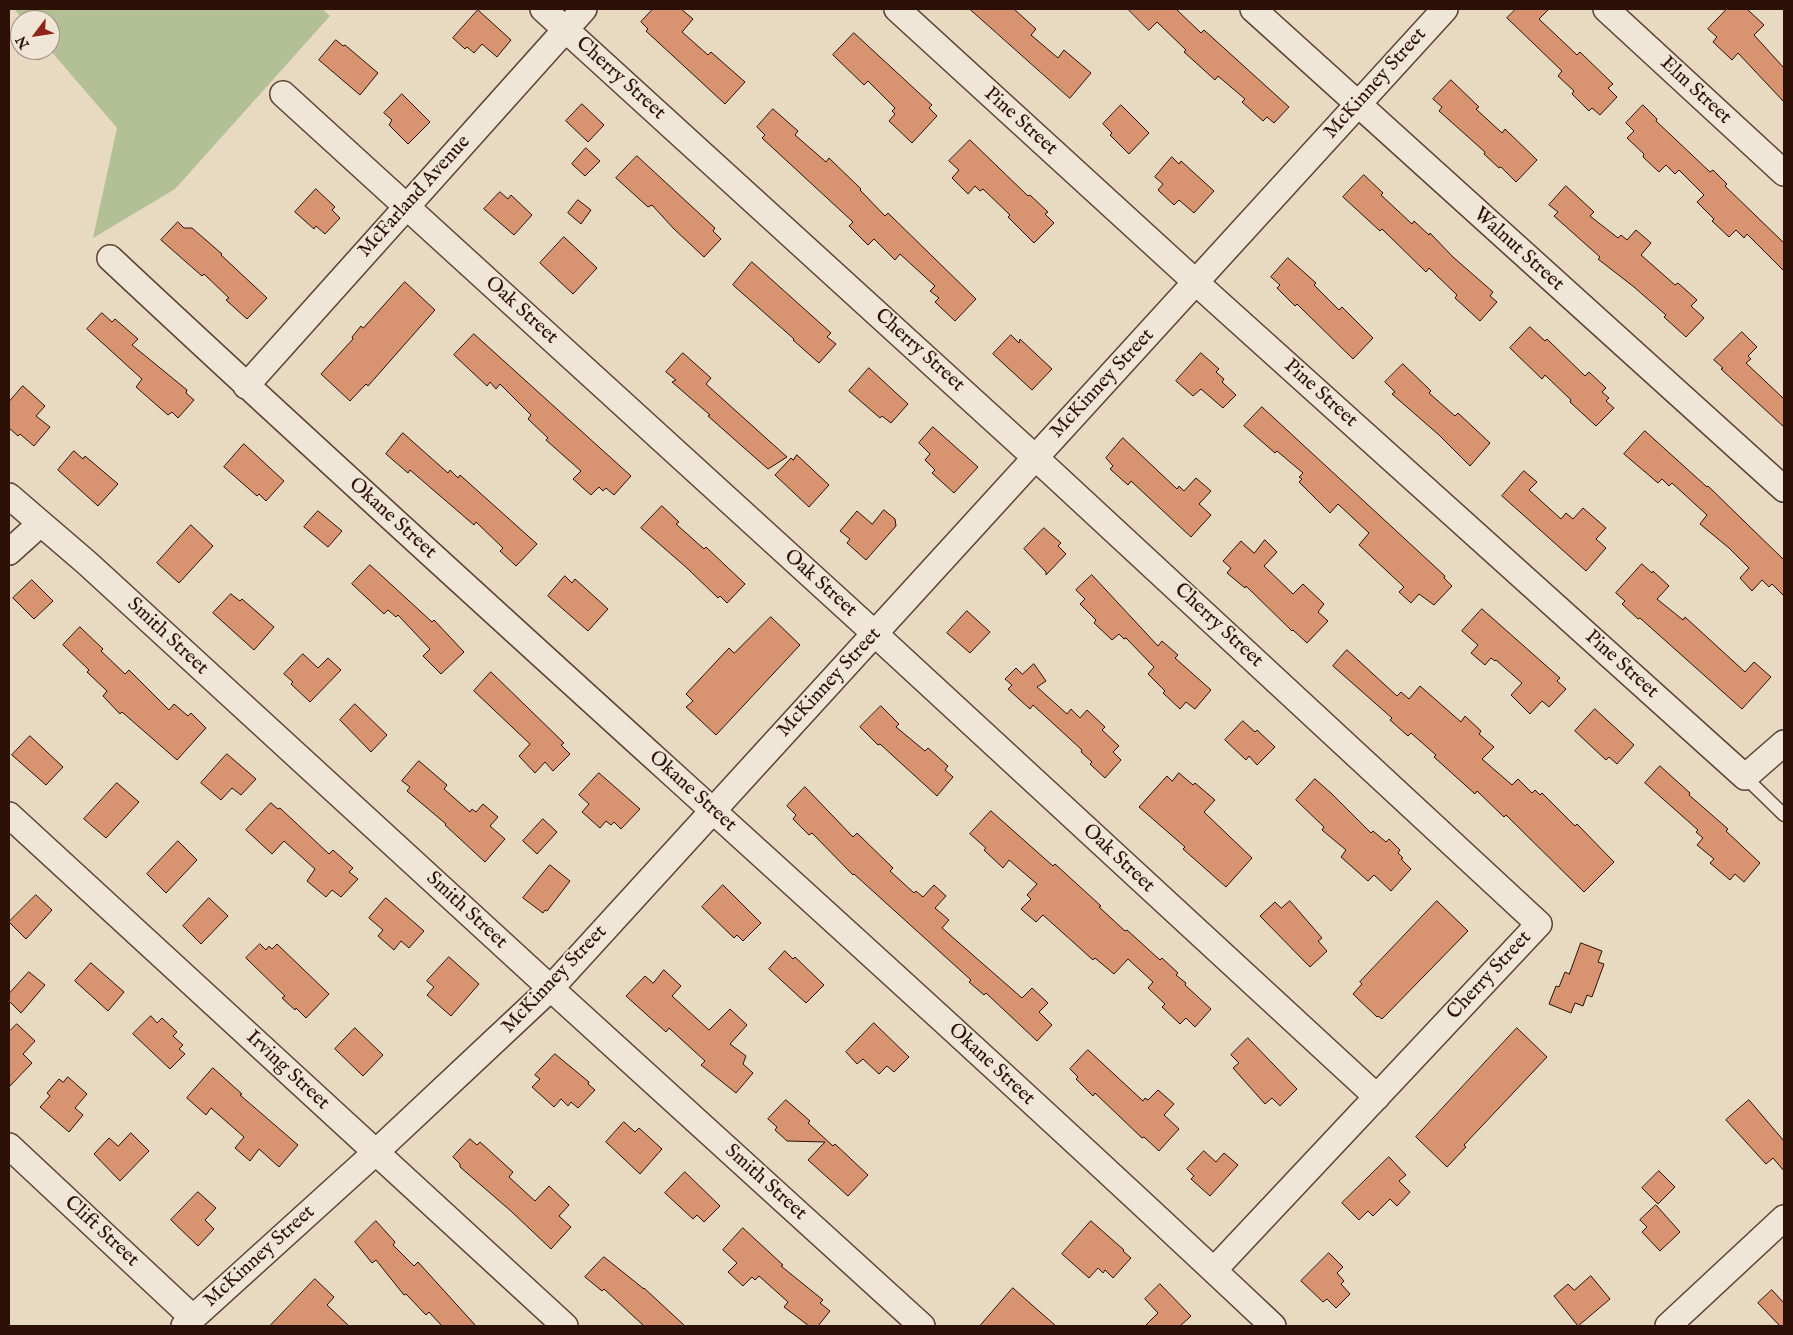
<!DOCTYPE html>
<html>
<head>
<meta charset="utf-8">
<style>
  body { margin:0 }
  #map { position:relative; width:1793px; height:1335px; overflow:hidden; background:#e8d9c1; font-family:"IM FELL English",serif }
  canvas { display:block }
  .frame { position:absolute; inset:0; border:10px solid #2c1006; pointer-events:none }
  .north { position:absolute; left:10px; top:10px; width:50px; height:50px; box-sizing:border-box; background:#f0e6d7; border:1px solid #a29083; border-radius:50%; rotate:239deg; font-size:14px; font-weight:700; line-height:20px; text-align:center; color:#2c1006 }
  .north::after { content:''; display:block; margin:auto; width:18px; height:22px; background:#8f2418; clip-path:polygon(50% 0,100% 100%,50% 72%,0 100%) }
</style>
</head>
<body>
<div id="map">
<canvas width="1793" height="1335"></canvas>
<div class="frame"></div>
<div class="north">N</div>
</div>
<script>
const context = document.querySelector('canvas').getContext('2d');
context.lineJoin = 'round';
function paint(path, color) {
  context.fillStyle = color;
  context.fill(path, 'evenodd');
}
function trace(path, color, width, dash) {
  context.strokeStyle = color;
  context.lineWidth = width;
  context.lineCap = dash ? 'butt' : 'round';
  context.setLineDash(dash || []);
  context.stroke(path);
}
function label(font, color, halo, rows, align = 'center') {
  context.font = font + ' "IM FELL English",serif';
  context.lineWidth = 4;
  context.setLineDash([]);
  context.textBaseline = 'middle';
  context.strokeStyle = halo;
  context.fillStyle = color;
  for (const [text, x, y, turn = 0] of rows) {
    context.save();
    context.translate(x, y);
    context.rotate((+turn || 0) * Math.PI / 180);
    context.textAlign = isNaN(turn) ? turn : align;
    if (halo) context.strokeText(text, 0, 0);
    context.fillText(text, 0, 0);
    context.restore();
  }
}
const green = new Path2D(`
  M14,9H322L330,16L175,189L93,238L117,128L50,50V20H24Z`);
const building = new Path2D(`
  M653,9H681L693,19L682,32L708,55L711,52L745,82L725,104L646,31L648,29L641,22Z
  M970,9H1014L1036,29L1031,35L1058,58L1064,50L1091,73L1070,98Z
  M1128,9H1176L1201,33L1204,30L1289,107L1274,123L1267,117L1263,121L1242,102L1245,99L1218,76L1215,80L1184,52L1186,50L1157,22L1149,30Z
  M1516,9H1549L1539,19L1577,55L1580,52L1613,84L1608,88L1617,97L1600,115L1592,108L1589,111L1572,94L1574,91L1558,76L1562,71L1507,18Z
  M1727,9H1747L1764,25L1754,35L1784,68V102L1738,53L1732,60L1713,42L1717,37L1708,29Z
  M478,10L511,40L497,57L482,44L474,53L467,47L465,49L453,38Z
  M854,33L932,105L929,108L937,116L912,143L889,121L895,114L892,111L895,108L868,81L864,85L833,55Z
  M336,40L343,46L345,45L378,73L360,95L319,60Z
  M1451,80L1479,107L1476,109L1502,133L1505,129L1537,160L1516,182L1501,167L1499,168L1484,154L1485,152L1439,111L1442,107L1433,99Z
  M402,94L430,122L408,144L389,125L392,120L384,113Z
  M582,104L604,125L588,142L566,121Z
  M1121,105L1149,133L1129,154L1110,135L1112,133L1103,124Z
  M1643,105L1657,119L1656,121L1710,172L1713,170L1727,184L1725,186L1784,243V271L1747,234L1744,238L1736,230L1729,237L1712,221L1714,219L1697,202L1704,195L1679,170L1675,174L1666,165L1659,172L1643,157L1644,154L1627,138L1634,131L1626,123Z
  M773,109L798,131L795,135L826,162L829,158L861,189L860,190L885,216L888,213L976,299L955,321L935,302L939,298L930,291L935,286L900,254L895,260L874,239L868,245L849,226L853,222L762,138L765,135L757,127Z
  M970,140L1028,196L1030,195L1048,212L1045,214L1054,223L1034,243L1008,217L1010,215L983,189L980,191L975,186L968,194L952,178L959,170L949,161Z
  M586,148L600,161L585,176L572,164Z
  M637,156L715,228L713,231L721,239L704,257L674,229L652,205L648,207L616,178Z
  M1172,157L1179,164L1181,161L1214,191L1194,213L1179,200L1174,205L1158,190L1163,184L1155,177Z
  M1364,175L1383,193L1381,195L1412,224L1414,221L1429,235L1430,233L1453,257L1493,292L1490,296L1497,302L1480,321L1455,298L1457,295L1429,268L1426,272L1382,229L1380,231L1343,197Z
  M1566,186L1594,212L1590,216L1618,238L1621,235L1627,240L1636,230L1651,243L1641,255L1675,285L1678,283L1697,300L1691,306L1704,318L1686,337L1664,317L1666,315L1634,287L1598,259L1600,257L1554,216L1558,212L1549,205Z
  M316,189L335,207L332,210L340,218L325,234L316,226L314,229L295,212Z
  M500,192L508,199L511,195L532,215L514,235L484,209Z
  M578,200L591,210L581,224L568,213Z
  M178,222L184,228H192L222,254L221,255L267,298L247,319L226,300L229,298L204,274L202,276L161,240Z
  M564,237L597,268L573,294L540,263Z
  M1288,258L1316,283L1314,285L1339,310L1342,307L1373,338L1353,359L1297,304L1295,306L1277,288L1280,285L1271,277Z
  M752,262L831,333L827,337L836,344L819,363L793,340L794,339L733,285Z
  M405,282L435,310L368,386L366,384L350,401L321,374L353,339L352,337L361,326L363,328Z
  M102,313L112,322L115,319L138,339L132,345L187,390L186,393L194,400L178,418L172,412L168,415L136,387L142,379L87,329Z
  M1530,327L1545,341L1547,339L1585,376L1589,372L1606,388L1602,392L1609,398L1606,401L1614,408L1596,426L1570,402L1571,400L1545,375L1542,379L1510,348Z
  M1742,332L1757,347L1748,356L1751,359L1746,363L1784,399V427L1721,369L1723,368L1714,360Z
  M474,334L631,476L614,495L606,488L603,491L599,487L591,495L573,479L581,471L546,440L548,438L528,419L531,415L500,384L496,389L490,382L487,386L454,355Z
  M1011,335L1019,343L1020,339L1052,369L1032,390L993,354Z
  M683,353L711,378L706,384L787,457L768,469L708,416L710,415L672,382L676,380L666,372Z
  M1201,353L1219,369L1216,372L1224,379L1222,382L1236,395L1223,408L1201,389L1193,396L1176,381Z
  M1403,364L1431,391L1429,393L1455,416L1458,413L1490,443L1470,466L1439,435L1392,394L1395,392L1385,382Z
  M869,368L908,404L891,423L882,416L880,418L849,391Z
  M23,386L45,406L36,416L50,427L34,446L20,434L18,436L9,428V402Z
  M1262,407L1445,576L1444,578L1452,586L1434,605L1419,594L1411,603L1399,592L1404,587L1359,545L1369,533L1338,504L1330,513L1299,482L1302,479L1299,477L1303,473L1277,451L1275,453L1244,426Z
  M933,427L978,467L954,493L932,473L935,470L925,460L930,454L919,443Z
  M1645,431L1707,487L1708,486L1784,560V596L1772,584L1769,587L1762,580L1752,591L1740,578L1749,568L1729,548L1700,524L1707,515L1672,483L1669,486L1662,479L1658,483L1624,454Z
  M403,433L448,473L450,470L458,478L460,475L537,544L516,566L500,551L503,548L476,522L474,525L410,470L408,473L386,454Z
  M1123,438L1177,489L1179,486L1184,491L1196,478L1211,491L1199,504L1211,515L1191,537L1131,481L1128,485L1110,469L1113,466L1106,458Z
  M244,444L284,481L266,501L259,494L257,496L224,467Z
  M74,451L83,459L85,456L118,484L98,506L58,470Z
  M797,455L829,485L809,507L775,475L791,458L793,460Z
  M1524,471L1537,482L1529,490L1561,519L1566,513L1573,519L1583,508L1606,528L1596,539L1606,548L1586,571L1502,496Z
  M662,506L679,522L676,524L704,549L706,547L745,584L727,603L720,596L718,598L687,568L641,528Z
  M884,510L895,519L896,526L866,560L847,543L850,539L840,531L857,511L872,524Z
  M318,511L342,531L328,547L304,527Z
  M191,525L213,546L179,583L157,563Z
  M1044,528L1061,543L1058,546L1066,554L1046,575V572L1024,549Z
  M1265,540L1277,552L1264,566L1293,594L1303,584L1324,604L1318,612L1328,621L1307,643L1293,630L1292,631L1246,586L1245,588L1227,573L1231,568L1223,561L1241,541L1254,553Z
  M1642,564L1652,573L1653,571L1669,586L1657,599L1683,620L1685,617L1745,672L1754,662L1771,677L1742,709L1640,618L1638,619L1622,604L1625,601L1616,593Z
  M370,565L432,622L434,620L464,652L441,674L423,656L430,649L398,615L396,617L388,610L384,614L352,584Z
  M1092,575L1158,646L1162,641L1178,655L1175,658L1211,690L1195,709L1186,702L1180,709L1163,693L1165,691L1148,674L1154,667L1126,638L1124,639L1119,634L1112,640L1094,623L1096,620L1080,604L1085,599L1076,590Z
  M565,576L572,583L575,579L608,609L588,631L548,596Z
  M32,580L53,601L34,619L13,598Z
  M231,594L240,601L242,599L274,627L254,650L213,613Z
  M1482,609L1560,678L1557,681L1566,689L1549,707L1542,701L1530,714L1511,695L1522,683L1496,660L1495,661L1491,658L1485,665L1471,653L1478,645L1462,631Z
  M967,611L990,632L970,653L947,633Z
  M771,617L800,645L716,735L686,707L693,701L686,694L729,648L734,653Z
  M80,627L103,649L101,651L125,674L129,670L169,710L174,704L188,716L191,713L206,728L177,760L122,712L120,714L103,696L107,691L87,672L89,670L63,645Z
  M1347,650L1397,696L1401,692L1409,699L1420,686L1461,722L1465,716L1481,731L1479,734L1494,747L1482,759L1512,785L1518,779L1532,793L1535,790L1540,795L1542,793L1575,826L1577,824L1614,862L1584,892L1506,815L1504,817L1477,791L1475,794L1434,757L1436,755L1411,733L1408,736L1390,720L1392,718L1333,666Z
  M303,654L318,668L328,658L341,670L310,702L291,684L293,682L284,674Z
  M1034,664L1046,681L1037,687L1067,714L1071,709L1080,718L1087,710L1105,727L1102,730L1119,746L1113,752L1121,760L1105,778L1090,764L1092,762L1081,752L1082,750L1033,705L1030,709L1008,689L1012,685L1005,679L1016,668L1022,674Z
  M491,672L564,743L561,745L570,754L553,771L545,762L535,773L519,756L530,744L474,691Z
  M355,704L387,735L371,752L340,720Z
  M881,706L899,724L896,727L925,751L928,748L948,766L945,770L953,777L937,796L880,744L878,745L860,727Z
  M1595,709L1634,745L1617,764L1609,757L1606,760L1575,731Z
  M1243,721L1255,732L1257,730L1275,747L1257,765L1249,756L1246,760L1225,740Z
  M30,736L63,767L46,785L12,755Z
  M227,754L256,779L241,795L232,788L221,800L201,783Z
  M419,761L447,785L444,789L470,812L472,809L476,812L483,804L498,817L490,826L505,839L485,862L445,825L446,824L407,791L410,787L402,781Z
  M1660,766L1690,793L1689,795L1728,829L1726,831L1760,863L1744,882L1735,874L1730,880L1710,863L1714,859L1697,845L1703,838L1696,832L1698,830L1645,783Z
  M599,773L640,809L621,829L614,822L611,825L606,821L600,828L582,812L589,804L579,795Z
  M1179,773L1193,785L1195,783L1215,800L1204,812L1252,858L1226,887L1183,849L1185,847L1139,807L1167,776L1172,781Z
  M1315,779L1332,794L1371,833L1373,831L1386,842L1389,839L1400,850L1398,853L1403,858L1401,859L1411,869L1391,891L1374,875L1368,881L1341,857L1346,850L1322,830L1324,827L1296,800Z
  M117,783L139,802L106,838L84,819Z
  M805,787L853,837L857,833L893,868L890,871L914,893L916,891L923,897L934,885L946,896L935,908L949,920L942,928L1022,998L1032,988L1048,1003L1039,1012L1052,1025L1037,1041L986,993L984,995L969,982L971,980L854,874L853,875L812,833L809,835L793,819L796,815L787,806Z
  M271,803L278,809L280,808L329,854L333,850L353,868L349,872L358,879L341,897L332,890L326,897L307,881L315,869L284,841L272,854L246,830Z
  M991,811L1053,866L1055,864L1101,906L1099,907L1125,931L1127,930L1160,960L1162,958L1178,973L1176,975L1186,983L1185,985L1211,1009L1195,1027L1186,1018L1180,1024L1162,1007L1165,1004L1148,988L1153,982L1128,959L1114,974L1095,958L1093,960L1043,915L1036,922L1021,909L1031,899L1027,895L1037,884L1009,860L1003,868L984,850L986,848L970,834Z
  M543,819L557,832L537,854L523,841Z
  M178,841L197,860L166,893L147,874Z
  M550,865L570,881L547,911L545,910L543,913L523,898Z
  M723,885L761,923L743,941L737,935L734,938L702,907Z
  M36,895L52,910L26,939L9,922Z
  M209,898L228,916L201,944L183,926Z
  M386,898L424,931L409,948L401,941L394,950L378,936L383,930L369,918Z
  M1290,901L1322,938L1318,941L1327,951L1310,967L1260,916L1275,902L1281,908Z
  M1437,901L1468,931L1382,1019L1378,1016L1377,1017L1353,994L1362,984L1360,982Z
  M1581,943L1602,951L1598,962L1604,964L1592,997L1587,995L1583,1006L1575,1003L1571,1013L1549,1004L1556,986L1559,987L1565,972L1569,974Z
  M260,944L266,950L269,946L272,949L277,944L329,994L306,1018L296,1008L295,1010L282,998L285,996L246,958Z
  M785,951L793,959L795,957L824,985L806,1003L769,969Z
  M449,957L479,984L451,1016L427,995L434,987L427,981Z
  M91,963L124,992L108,1011L75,981Z
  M664,970L681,986L672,996L709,1030L730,1009L747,1025L730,1044L746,1056L743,1064L753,1073L736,1093L701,1065L705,1061L669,1028L666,1032L626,996L645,976L653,983Z
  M29,972L45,985L21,1013L9,1001V994Z
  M151,1016L157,1023L162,1018L177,1032L173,1036L183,1045L179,1049L185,1054L170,1069L133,1034Z
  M874,1023L909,1057L894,1072L887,1066L879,1074L863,1059L857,1064L846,1052Z
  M17,1024L35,1041L23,1054L32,1063L9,1087V1032Z
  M355,1028L383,1055L363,1076L335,1049Z
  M1517,1028L1547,1057L1464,1145L1466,1147L1447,1167L1416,1137Z
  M1248,1038L1297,1089L1280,1106L1272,1098L1265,1104L1233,1068L1239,1063L1231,1055Z
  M1088,1050L1143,1101L1145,1098L1148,1100L1158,1090L1174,1104L1164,1115L1179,1129L1159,1151L1144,1137L1142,1138L1095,1093L1093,1096L1076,1079L1078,1077L1070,1069Z
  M555,1054L589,1082L588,1084L595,1090L578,1108L571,1102L568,1106L561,1099L554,1107L532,1087L540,1079L535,1075Z
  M213,1068L242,1094L240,1095L298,1145L279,1167L259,1149L250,1161L235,1148L244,1137L211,1108L206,1115L187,1098Z
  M68,1077L87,1094L75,1108L83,1115L69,1132L40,1107L50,1096L47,1093L59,1079L63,1082Z
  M786,1100L810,1121L808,1123L833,1146L835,1144L868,1175L848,1196L808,1160L825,1142L787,1141L775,1130L777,1127L768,1119Z
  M1749,1100L1784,1141V1171L1773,1158L1766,1164L1726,1120Z
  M624,1122L635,1132L639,1128L662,1149L640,1174L606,1142Z
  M131,1133L149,1151L120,1181L94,1154L109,1138L118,1146Z
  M470,1139L477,1145L480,1142L513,1172L509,1177L535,1201L549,1186L569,1205L559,1216L571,1227L551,1249L512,1212L460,1167V1164L453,1157Z
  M1204,1151L1216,1162L1224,1153L1238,1165L1210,1196L1191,1179L1194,1176L1187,1169Z
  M1389,1157L1406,1175L1399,1181L1410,1192L1397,1206L1390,1199L1373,1216L1368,1211L1359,1220L1342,1203Z
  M1659,1171L1675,1187L1658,1204L1642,1188Z
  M685,1172L720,1206L704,1222L697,1215L693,1219L665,1193Z
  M198,1192L216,1208L205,1220L214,1229L198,1246L171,1220Z
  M1656,1205L1680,1232L1660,1251L1642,1232L1647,1227L1640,1220Z
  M376,1221L395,1242L393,1245L414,1266L418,1262L476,1326H442L429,1312L426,1315L406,1294L404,1295L376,1260L372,1263L355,1242Z
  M1091,1221L1124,1250L1123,1251L1131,1258L1113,1278L1105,1270L1103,1273L1098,1268L1089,1278L1062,1254Z
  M743,1228L783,1265L781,1266L823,1300L820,1303L830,1311L818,1326H809L784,1307L788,1302L759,1276L755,1280L752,1277L743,1286L728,1272L737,1263L723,1250Z
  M1329,1253L1343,1267L1337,1273L1344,1281L1341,1284L1350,1294L1336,1308L1327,1299L1323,1302L1301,1281Z
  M604,1257L644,1289V1288L685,1326H644L604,1289L602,1291L585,1277Z
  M1591,1276L1610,1299L1578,1326L1554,1296L1568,1284L1574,1290Z
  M315,1279L334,1297L327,1305L349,1326H270Z
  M1160,1284L1191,1316L1180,1326H1145L1158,1313L1145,1299Z
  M1013,1288L1032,1305L1056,1326H980Z
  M1772,1290L1784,1303V1326H1780L1758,1303Z`);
const lane = new Path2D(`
  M1745,777L1784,815`);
const street = new Path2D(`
  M543,9L1051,472L1539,924L1214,1270
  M897,9L1212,297L1745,777L1784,743
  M1253,9L1784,489
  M1606,9L1784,173
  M283,94L861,621L1377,1097
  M110,258C494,618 890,965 1273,1326
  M246,386L584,9
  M9,496L87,563L535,974L922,1326
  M9,552L40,524
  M9,815L565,1326
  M9,1146L193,1318
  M184,1326L376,1152L551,988L1445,9
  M1668,1326L1784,1218`);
const streetNames = [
  ["Cherry Street",620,79,42],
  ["McKinney Street",1376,84,-48],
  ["Elm Street",1695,91,43],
  ["Pine Street",1020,122,42],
  ["McFarland Avenue",415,197,-48],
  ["Walnut Street",1518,250,42],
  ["Oak Street",521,311,42],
  ["Cherry Street",919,351,42],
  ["McKinney Street",1103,384,-47],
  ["Pine Street",1320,394,42],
  ["Okane Street",392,519,42],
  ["Oak Street",820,584,42],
  ["Cherry Street",1218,626,43],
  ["Smith Street",167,637,43],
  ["Pine Street",1621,665,42],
  ["McKinney Street",830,683,-47],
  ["Okane Street",692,792,42],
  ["Oak Street",1118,859,43],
  ["Smith Street",466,911,43],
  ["Cherry Street",1490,976,-47],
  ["McKinney Street",555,980,-46],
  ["Okane Street",991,1065,43],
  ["Irving Street",287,1071,43],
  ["Smith Street",765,1183,42],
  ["Clift Street",101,1232,43],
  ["McKinney Street",260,1257,-42]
];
paint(green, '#b3c096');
paint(building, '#d89471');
trace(building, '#2c1006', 1);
trace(lane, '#5b4235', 15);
trace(street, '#5b4235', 28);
trace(lane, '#f0e6d7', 12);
trace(street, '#f0e6d7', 25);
label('20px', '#2c1006', '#f0e6d7', streetNames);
</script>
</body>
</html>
